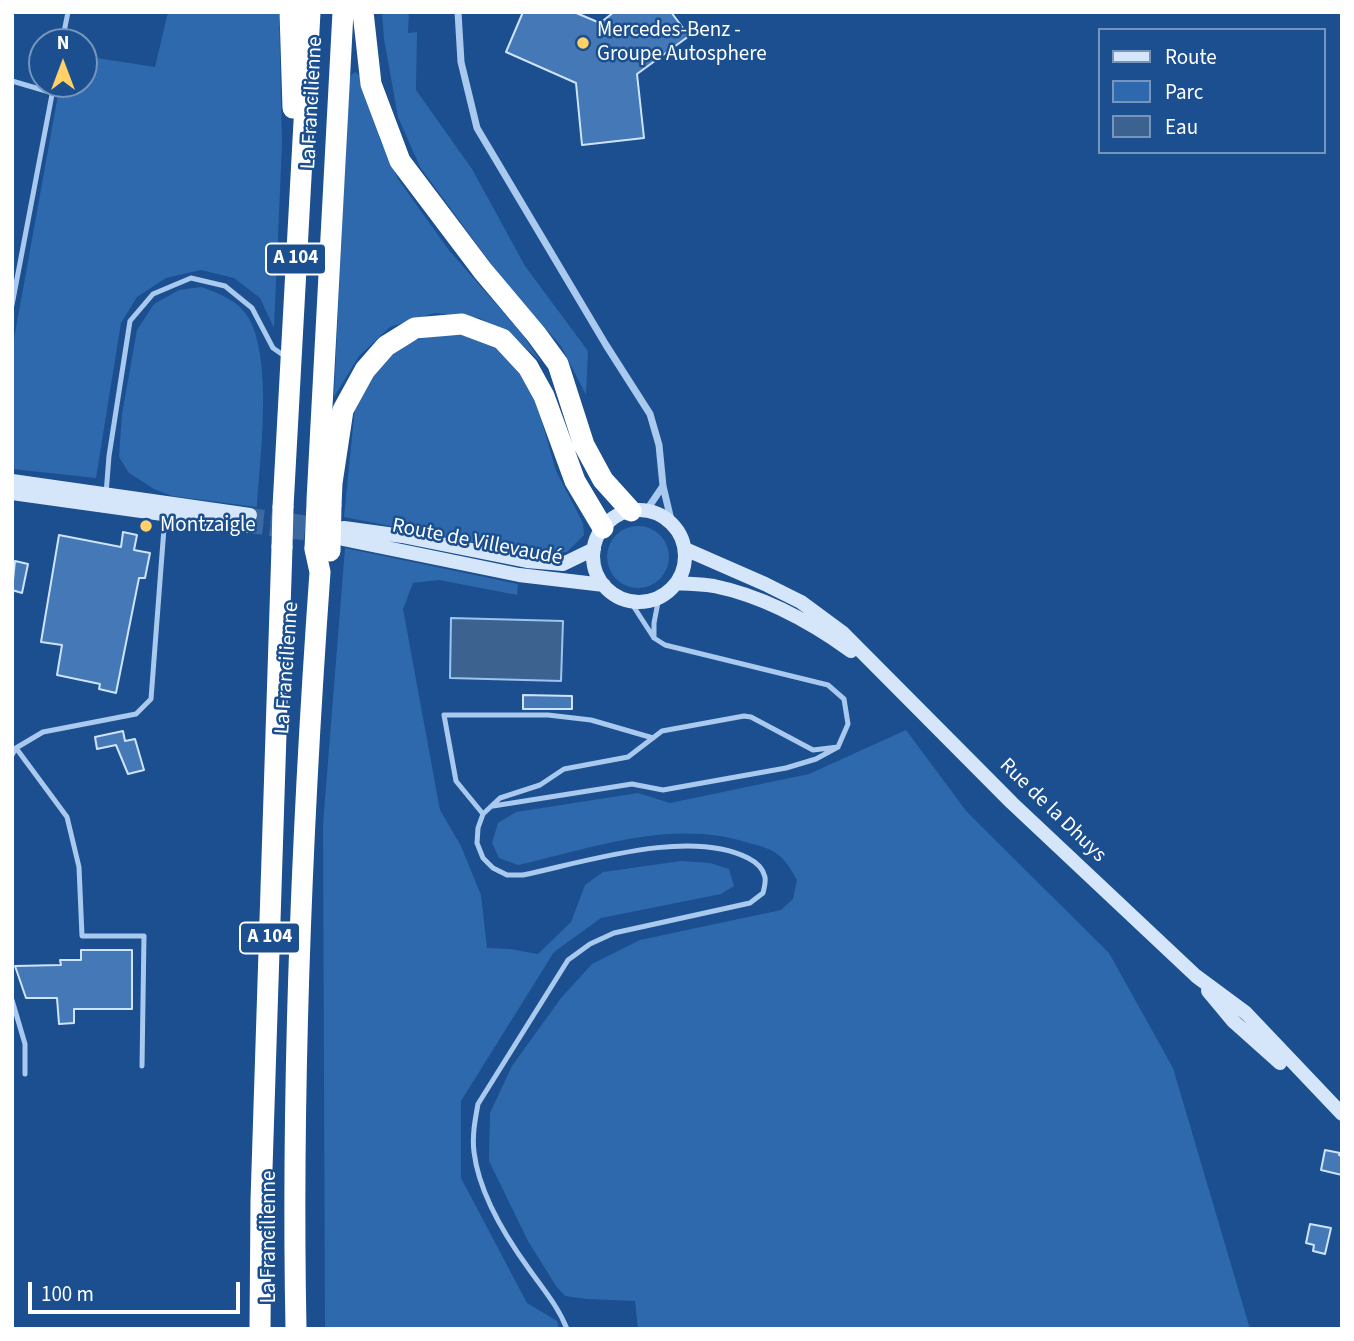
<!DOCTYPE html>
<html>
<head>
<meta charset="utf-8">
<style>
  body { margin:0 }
  #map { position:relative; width:1354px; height:1341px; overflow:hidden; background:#1b4f8f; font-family:"Source Sans 3",sans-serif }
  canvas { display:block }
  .frame { position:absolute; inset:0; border:14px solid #fff; pointer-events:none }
  .legend { position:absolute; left:1098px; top:28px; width:228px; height:126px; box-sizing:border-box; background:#1b4f8f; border:2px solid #7695bc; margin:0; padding:9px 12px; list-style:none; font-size:21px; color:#fff }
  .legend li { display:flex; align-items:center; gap:14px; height:35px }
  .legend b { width:35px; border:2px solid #7695bc }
  .north { position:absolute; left:28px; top:28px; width:70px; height:70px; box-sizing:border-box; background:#1b4f8f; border:2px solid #7695bc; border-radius:50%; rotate:0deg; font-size:19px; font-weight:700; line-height:28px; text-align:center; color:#fff }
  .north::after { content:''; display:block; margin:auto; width:24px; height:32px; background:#ffd166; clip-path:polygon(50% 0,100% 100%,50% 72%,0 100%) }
  .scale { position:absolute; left:28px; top:1282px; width:212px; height:32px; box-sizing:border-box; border:4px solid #fff; border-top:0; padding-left:9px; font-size:21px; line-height:24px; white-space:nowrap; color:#fff; -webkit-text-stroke:5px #1b4f8f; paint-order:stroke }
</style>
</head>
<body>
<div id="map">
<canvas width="1354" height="1341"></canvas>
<div class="frame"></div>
<ul class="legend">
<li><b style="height:9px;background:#d6e6fa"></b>Route</li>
<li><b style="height:19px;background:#2e69ad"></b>Parc</li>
<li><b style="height:19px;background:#3c6290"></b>Eau</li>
</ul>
<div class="north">N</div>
<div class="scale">100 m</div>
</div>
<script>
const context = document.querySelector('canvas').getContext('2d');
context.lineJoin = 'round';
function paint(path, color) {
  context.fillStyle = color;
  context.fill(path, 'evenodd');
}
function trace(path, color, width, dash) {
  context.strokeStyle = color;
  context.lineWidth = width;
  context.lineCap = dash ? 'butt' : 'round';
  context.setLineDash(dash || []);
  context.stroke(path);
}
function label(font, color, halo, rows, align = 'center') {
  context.font = font + ' "Source Sans 3",sans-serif';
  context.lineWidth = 5;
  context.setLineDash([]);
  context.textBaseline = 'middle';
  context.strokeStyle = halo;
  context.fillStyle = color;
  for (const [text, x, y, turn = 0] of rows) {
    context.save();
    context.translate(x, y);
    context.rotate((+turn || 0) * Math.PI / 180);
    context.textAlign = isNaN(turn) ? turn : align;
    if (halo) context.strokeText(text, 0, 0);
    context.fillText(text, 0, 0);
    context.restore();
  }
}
const green = new Path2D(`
  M168,12H279L282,144L274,328L260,298L234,278L201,270L166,278L137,297L121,323L96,478L12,469V350L60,84H84V56L155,67Z
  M382,12H409L408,33L417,32L416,90L472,169L525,266L588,351L586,395L561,346L506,284L420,167L398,117L384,39Z
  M355,72L360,76L381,142L398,179L448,249L523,335L541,362L519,342L480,318L435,313L390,327L359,356L334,397L349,77Z
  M201,287C218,293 235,299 246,314C274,353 260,459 257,507L172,496L154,489L129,473L119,457L122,414L137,330L154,304L179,290Z
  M437,334L472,335L505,351L524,376L537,405L556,471L583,523L584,535L567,552L539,555L344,517L355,407L375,369L406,343Z
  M607 557a31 31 0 1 1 62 0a31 31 0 1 1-62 0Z
  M345,548L518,584L517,595L439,580L413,583L403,609L440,810L461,846L481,895L487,948L510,949L538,954L571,922L585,885L603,872L681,861L710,863L729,869L734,886L721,894L601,918L554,952L461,1101V1178L527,1303L557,1321L559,1329H325L323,824Z
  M906,730L967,812L1109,953L1173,1068L1250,1329H638L635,1301L586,1299L565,1296L556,1286L528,1241L489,1161L490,1113L512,1066L561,998L592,964L640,940L781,910L793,899L797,880C793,873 788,864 782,858C773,849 761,846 749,843C674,818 592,848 518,865L499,858L492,843L498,823L516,812L638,793L670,803L809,774Z`);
const water = new Path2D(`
  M451,618L563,621L561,681L450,678Z`);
const building = new Path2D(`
  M523,12H574L600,23L614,12H671L689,36L637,74L644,138L582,145L576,83L506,52Z
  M123,532L137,535L134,550L150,553L145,578H139L116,693L99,689L100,684L57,675L62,645L41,642L59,535L121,547Z
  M15,561L28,564L22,593L12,590Z
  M523,695L572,696V709H523Z
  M123,731L125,741L135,739L144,770L128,774L116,745L97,749L95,737Z
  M81,950H132V1009H74V1023L59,1024L57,998H26L15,966L61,965L60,960H81Z
  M1325,1150L1340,1153L1339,1155L1342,1156V1175L1321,1170Z
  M1310,1224L1331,1228L1325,1254L1313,1251L1314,1245L1306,1243Z`);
const secondaryTunnel = new Path2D(`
  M250,515L325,525
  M249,526L324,536`);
const lane = new Path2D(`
  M62,42L68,12
  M12,81L53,93
  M12,305L54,84
  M106,494L109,456L130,321L153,294L191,278L225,286L252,308L273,348L286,357
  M654,638V623L659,597
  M16,748L67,817L79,867L82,936H144L142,1066
  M12,755L16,748L43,732L136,714L151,699L165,515
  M493,806L632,784L663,790L786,768L816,759L838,747L848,724L844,699L828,685L665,645L654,638L630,601
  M483,814L456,781L444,715H548L591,720L653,738
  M12,1000L25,1044V1074
  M567,1329C558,1306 543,1289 529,1269C505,1236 479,1194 474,1152C472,1136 475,1120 478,1104L568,960L590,944L614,933L750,903L763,893C764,889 766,882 765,877C763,868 756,862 748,858C689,828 585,862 523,875H507L493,868L483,858L477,843L478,828L483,814L500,798L540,785L564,769L628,757L662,731L744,716L751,717L813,750L838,747`);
const street = new Path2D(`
  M458,12L461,62L477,128L606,345L650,414L659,445L663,486L672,524
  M646,511L663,486`);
const secondary = new Path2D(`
  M12,481L250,515
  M12,493L249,526
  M593 556a46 46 0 1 1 92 0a46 46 0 1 1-92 0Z
  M344,528L402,536L527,561L563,564L594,549
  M343,539L519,575L604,585
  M685,549L765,584L801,602L843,633L1012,803L1196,976L1246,1013L1342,1114
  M676,583C688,584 702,584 714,586C763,596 812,623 851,651
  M1208,991L1233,1021L1280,1063`);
const highway = new Path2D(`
  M290,12L293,108
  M363,12L371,84L400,161L483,271L536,334L558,364L584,445L603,480L631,511
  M317,500L343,12
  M331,505L332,483L343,410L365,370L386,346L415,328L462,324L502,339L528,367L544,396L575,481L603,528
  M283,507L310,12
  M260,1329L261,1200L282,547
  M296,1329C291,1076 302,825 320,572L315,549`);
const highwayBridge = new Path2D(`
  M282,547L283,507
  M315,549L317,503
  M330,551L331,505`);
const markers = [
  [583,43,7,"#ffd166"],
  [146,526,7,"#ffd166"]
];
const shields = [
  [296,259,60],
  [270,938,60]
];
const shieldNames = [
  ["A 104",296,259],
  ["A 104",270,938]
];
const poiNames = [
  ["Mercedes-Benz -",597,31],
  ["Groupe Autosphere",597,55],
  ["Montzaigle",160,526]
];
const streetNames = [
  ["La Francilienne",313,103,-87],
  ["Route de Villevaudé",477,543,11],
  ["La Francilienne",288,668,-86],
  ["Rue de la Dhuys",1052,811,44],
  ["La Francilienne",270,1237,-90]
];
paint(green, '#2e69ad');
paint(water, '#3c6290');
trace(water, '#9cc4f0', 2);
paint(building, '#4478b7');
trace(building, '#cfe3fa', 2);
trace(secondaryTunnel, '#3d69a0', 14, [14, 7]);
trace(lane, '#a9c9ee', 5);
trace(street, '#a9c9ee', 7);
trace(secondary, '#d6e6fa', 14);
trace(highway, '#fff', 21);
trace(highwayBridge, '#fff', 21);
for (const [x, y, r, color] of markers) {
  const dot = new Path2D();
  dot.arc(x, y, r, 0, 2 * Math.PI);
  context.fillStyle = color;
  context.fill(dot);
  trace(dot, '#1b4f8f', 2.5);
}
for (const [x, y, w] of shields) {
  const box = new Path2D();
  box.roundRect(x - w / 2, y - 15.5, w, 31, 5);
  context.fillStyle = '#1b4f8f';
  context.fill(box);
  trace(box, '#fff', 2);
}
label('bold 19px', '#fff', null, shieldNames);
label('21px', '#fff', '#1b4f8f', poiNames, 'left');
label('21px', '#fff', '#1b4f8f', streetNames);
</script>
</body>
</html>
